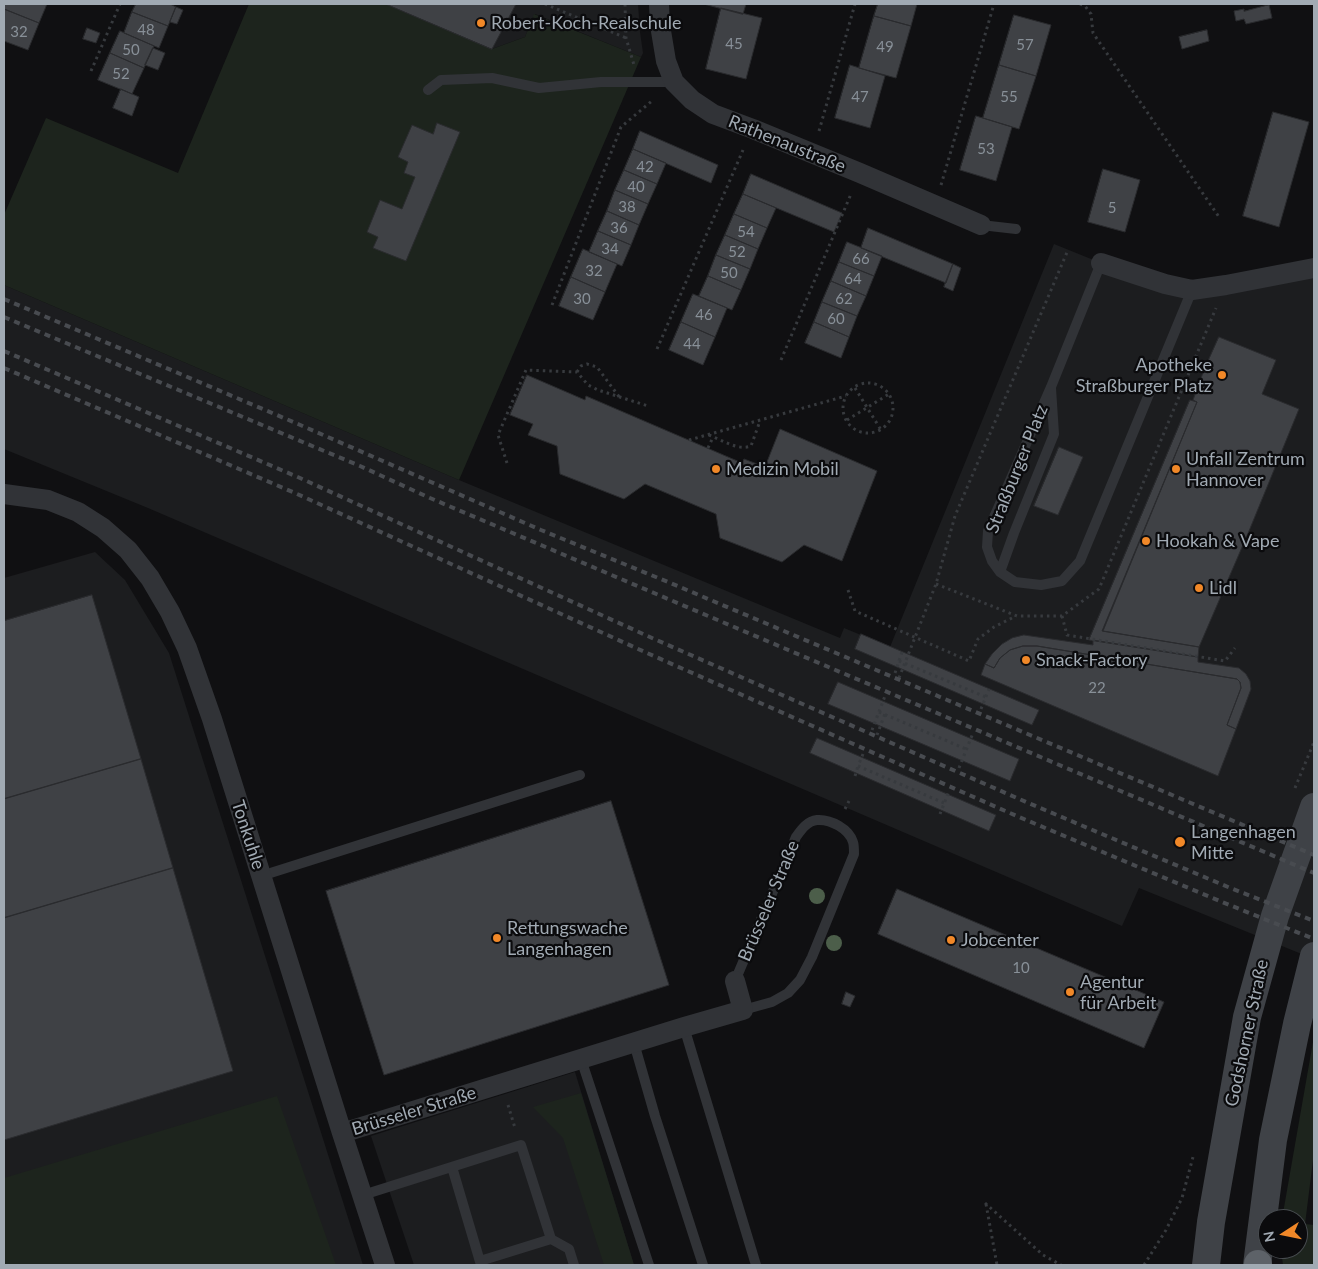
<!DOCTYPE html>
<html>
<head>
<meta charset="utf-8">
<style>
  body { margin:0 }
  #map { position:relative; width:1318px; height:1269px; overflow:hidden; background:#101012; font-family:Lato,sans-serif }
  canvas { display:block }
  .frame { position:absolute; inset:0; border:5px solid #a1aab3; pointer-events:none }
  .north { position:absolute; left:1258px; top:1209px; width:50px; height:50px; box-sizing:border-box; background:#0b0b0d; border:1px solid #474b4f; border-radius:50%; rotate:259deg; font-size:14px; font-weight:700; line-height:20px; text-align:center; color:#a1aab3 }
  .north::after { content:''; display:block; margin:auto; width:18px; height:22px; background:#f18828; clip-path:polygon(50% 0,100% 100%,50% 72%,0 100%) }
</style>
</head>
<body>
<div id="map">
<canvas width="1318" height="1269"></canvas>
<div class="frame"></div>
<div class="north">N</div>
</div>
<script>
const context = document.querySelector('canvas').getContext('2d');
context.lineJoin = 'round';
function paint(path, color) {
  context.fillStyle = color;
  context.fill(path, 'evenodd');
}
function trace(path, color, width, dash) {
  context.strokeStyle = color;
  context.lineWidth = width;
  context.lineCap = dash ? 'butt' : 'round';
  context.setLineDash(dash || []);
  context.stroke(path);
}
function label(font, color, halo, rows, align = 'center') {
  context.font = font + ' Lato,sans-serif';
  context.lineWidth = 4.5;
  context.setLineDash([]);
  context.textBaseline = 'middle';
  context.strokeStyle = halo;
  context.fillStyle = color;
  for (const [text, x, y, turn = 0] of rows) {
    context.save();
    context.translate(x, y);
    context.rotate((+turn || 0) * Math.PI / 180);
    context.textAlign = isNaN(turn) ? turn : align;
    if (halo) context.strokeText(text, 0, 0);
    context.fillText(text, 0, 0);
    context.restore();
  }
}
const built = new Path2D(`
  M386,4H638L640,32L643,53L641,57L535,14L525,37L492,49Z
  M1054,244L1101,263L1165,284L1314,268V959L1139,888L1122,926L148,508L4,449V285L459,480L840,638L844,628L890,647Z
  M95,552L125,580L169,653L363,1265H4V578Z
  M575,1072L634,1265H414L371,1136Z`);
const green = new Path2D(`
  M249,4H386L492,49L525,37L534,14L641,57L459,480L4,285V215L46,118L178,173Z
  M1314,1036V1152L1305,1224L1314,1225V1265H1283L1281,1249H1298V1219H1282Z
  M581,1093L634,1265H604L563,1138L533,1107Z
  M277,1096L336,1265H4V1178Z`);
const building = new Path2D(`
  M5,4H47L39,23L4,9Z
  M136,4H170L176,7L168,26L132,12Z
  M386,4H516L492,49Z
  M704,4H746L743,14Z
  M878,4H917L911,26L874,16Z
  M1269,5L1272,18L1246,24L1244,19L1236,21L1234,11L1244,9V11Z
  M176,7L183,10L177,24L170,22Z
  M721,8L762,18L746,79L706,69Z
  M4,9L39,23L28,50L4,41Z
  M132,12L168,26L159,48L124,33Z
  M1014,15L1051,25L1036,76L999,65Z
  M874,16L911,26L896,78L859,68Z
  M87,28L100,33L96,43L83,39Z
  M1207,30L1209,41L1182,49L1179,37Z
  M120,31L154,46L144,68L110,53Z
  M153,48L165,53L158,70L145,65Z
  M110,53L144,68L132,94L98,80Z
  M850,65L885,76L870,128L835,118Z
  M999,65L1036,76L1019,129L983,118Z
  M121,89L139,97L132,116L113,108Z
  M1273,112L1309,122L1279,227L1243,216Z
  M976,116L1012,127L996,181L960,170Z
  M437,123L460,132L406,261L373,248L378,237L367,232L380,200L402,209L415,177L404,173L408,162L398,157L412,125L433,134Z
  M640,131L718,165L711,183L633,149Z
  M633,149L666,163L657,184L624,170Z
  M1103,169L1140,180L1125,232L1088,222Z
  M624,170L657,184L648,204L615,190Z
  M751,174L842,213L834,232L743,194Z
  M615,190L648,204L639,225L607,211Z
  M743,194L776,208L767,228L734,214Z
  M607,211L639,225L631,245L598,231Z
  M734,214L767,228L758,249L725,235Z
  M868,228L953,264L946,283L861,248Z
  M598,231L631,245L622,266L589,252Z
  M725,235L758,249L750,269L716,255Z
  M847,242L882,256L874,276L839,262Z
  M583,249L617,264L605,292L571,277Z
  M716,255L750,269L741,290L708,276Z
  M839,262L874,276L866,296L831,281Z
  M953,264L961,268L953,291L944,287Z
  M708,276L741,290L732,310L699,296Z
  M571,277L605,292L593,320L559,306Z
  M831,281L866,296L857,316L822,302Z
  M693,294L727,308L715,337L681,322Z
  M822,302L857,316L849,337L814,322Z
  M681,322L715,337L703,365L669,350Z
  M814,322L849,337L841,358L805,343Z
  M1219,337L1276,360L1262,394L1299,409L1249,531L1199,647L1102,631L1197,402L1193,400L1204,370Z
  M527,375L585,400L586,396L742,463L744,459L765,467L780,429L877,471L842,561L804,545L782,562L720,538L716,514L645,484L624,499L560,474L557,446L528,435L533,424L510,415Z
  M1190,400L1197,402L1103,631L1199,647L1198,657L1089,640Z
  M1059,447L1083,457L1058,515L1034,506Z
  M92,595L141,759L4,799V621Z
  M861,634L1039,710L1032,725L855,649Z
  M1024,635L1093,645V640L1198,657V662L1239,668L1246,674L1250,681L1251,689L1236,729L1227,725L1241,688L1240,682L1237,679L1037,646H1023L1010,650L1000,658L994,668L985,664L992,654L1002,644L1012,638Z
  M1023,646H1037L1237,679L1240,682L1241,688L1227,725L1236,729L1218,776L981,675L985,664L994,668L1000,658L1010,650Z
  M838,682L1019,759L1010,781L828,704Z
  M817,738L996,815L989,831L810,753Z
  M141,759L173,868L4,918V799Z
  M611,801L669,985L384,1075L326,891Z
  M173,868L233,1071L4,1140V918Z
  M897,889L1164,1002L1144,1048L878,934Z
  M846,992L855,996L850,1007L842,1004Z`);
const path = new Path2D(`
  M545,4L626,38
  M625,4L626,38L634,65
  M1080,4L1085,6L1091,14L1093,33L1219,217
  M91,71L120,4
  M819,131L855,4
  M941,185L994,4
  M552,305L621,127L653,100
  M657,349L743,150
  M781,360L851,194
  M577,372L581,366L587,364L597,367L620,398
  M843 408a25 25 0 1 1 50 0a25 25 0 1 1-50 0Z
  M855,388L881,430
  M847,420L889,394
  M709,435C722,440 738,451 751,446L760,421
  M689,440L846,396
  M708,448L713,437
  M507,463L498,435L526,370L577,372L588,385L598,390L648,406
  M936,584L1017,616H1062L1099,589L1216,308
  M848,590L855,611L969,661L978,639L994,627L1016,616
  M1062,616L1067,635L1225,661L1235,648
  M899,661L986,697
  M895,673L902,652
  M899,678L936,584L955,516L1068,250
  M981,709L989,689
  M879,712L966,749
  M872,730L885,696
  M877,735L886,711
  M863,754L858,766L944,803
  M959,768L973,733
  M855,776L858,766
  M1295,788L1314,742
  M845,809L849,801
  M940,814L949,791
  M508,1105L515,1128
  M985,1203L1043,1255L1061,1265
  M986,1204L997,1265
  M1144,1265L1166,1230L1182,1198L1193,1157`);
const lane = new Path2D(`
  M428,90L441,80L492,78L539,88L601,82H674
  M981,225L1016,229
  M1101,263L1051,387L988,531L987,547L992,561L1000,572L1015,582L1041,585L1062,581L1080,561L1192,290
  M1000,572L1014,533L1054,434L1051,388
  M261,876L580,775
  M735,981L796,837C801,830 807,821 817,820C831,819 849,829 853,842C854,845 854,851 854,854L812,957L800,980L788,993L772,1002L743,1010
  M684,1027L756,1265
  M634,1043L655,1116L703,1265
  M581,1059L649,1265
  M452,1167L481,1265
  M363,1195L521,1145L551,1239L569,1249L574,1265
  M480,1261L551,1239`);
const street = new Path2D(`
  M659,4L660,25L666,61L674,82L692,100L713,114L753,129L860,173L981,225
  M1101,263L1165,284L1192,290L1226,285L1314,268
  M4,494L48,500L78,512L103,528L128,550L150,578L170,612L187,648L212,719L342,1133L385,1265
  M342,1133L684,1027L743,1010L735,981`);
const secondary = new Path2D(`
  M1206,1265L1211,1222L1247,1017L1275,916L1314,807
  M1257,1265L1273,1140L1297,1024L1314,956`);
const highway = new Path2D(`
  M1258,1264V1265`);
const rail = new Path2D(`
  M4,299L298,424L541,530L668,582L1314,855
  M4,317L360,466L430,498L1314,873
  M4,351L300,478L652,638L1026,802L1228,887L1314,921
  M4,368L295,493L647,653L1019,817L1222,902L1314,939`);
const trees = [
  [817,896],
  [834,943]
];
const markers = [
  [481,23,5,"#f18828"],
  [1222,375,5,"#f18828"],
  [716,469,5,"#f18828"],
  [1176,469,5,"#f18828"],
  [1146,541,5,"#f18828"],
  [1199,588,5,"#f18828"],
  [1026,660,5,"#f18828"],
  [1180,842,6,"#f18828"],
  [497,938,5,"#f18828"],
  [951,940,5,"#f18828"],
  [1070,992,5,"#f18828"]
];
const numberNames = [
  ["48",146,30],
  ["32",19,32],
  ["45",734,44],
  ["57",1025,45],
  ["49",885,47],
  ["50",131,50],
  ["52",121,74],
  ["47",860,97],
  ["55",1009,97],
  ["53",986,149],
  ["42",645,167],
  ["40",636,187],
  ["38",627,207],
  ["5",1112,208],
  ["36",619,228],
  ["54",746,232],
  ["34",610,249],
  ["52",737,252],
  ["66",861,259],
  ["32",594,271],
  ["50",729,273],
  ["64",853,279],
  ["30",582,299],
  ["62",844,299],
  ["46",704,315],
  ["60",836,319],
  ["44",692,344],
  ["22",1097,688],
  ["10",1021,968]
];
const poiNames = [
  ["Robert-Koch-Realschule",491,23],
  ["Apotheke",1212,365,"right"],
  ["Straßburger Platz",1212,386,"right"],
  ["Unfall Zentrum",1186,459],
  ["Hannover",1186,480],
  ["Medizin Mobil",726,469],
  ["Hookah & Vape",1156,541],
  ["Lidl",1209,588],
  ["Snack-Factory",1036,660],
  ["Langenhagen",1191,832],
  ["Mitte",1191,853],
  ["Rettungswache",507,928],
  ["Langenhagen",507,949],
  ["Jobcenter",961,940],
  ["Agentur",1080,982],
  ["für Arbeit",1080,1003]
];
const streetNames = [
  ["Rathenaustraße",787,144,22],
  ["Straßburger Platz",1017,469,-68],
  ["Tonkuhle",248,835,72],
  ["Brüsseler Straße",769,901,-67],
  ["Godshorner Straße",1247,1033,-78],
  ["Brüsseler Straße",414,1111,-17]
];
paint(built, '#1c1d1f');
paint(green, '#1d241d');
paint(building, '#3f4145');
trace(building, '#2a2b2e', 1);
trace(path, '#373a3e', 3, [2.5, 4]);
trace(lane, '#313337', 10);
trace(street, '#313337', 20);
trace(secondary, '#3f4247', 28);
trace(highway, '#5d6268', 28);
trace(rail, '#484b50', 4, [6, 5]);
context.fillStyle = '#4c5e4a';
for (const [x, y] of trees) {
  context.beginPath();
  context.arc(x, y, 8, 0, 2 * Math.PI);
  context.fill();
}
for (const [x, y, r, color] of markers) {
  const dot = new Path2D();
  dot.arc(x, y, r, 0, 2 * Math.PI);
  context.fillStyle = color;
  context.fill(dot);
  trace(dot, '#0b0b0d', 2);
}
label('15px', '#889098', null, numberNames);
label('18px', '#a1aab3', '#0b0b0d', poiNames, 'left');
label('18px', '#a1aab3', '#0b0b0d', streetNames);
</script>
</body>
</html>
